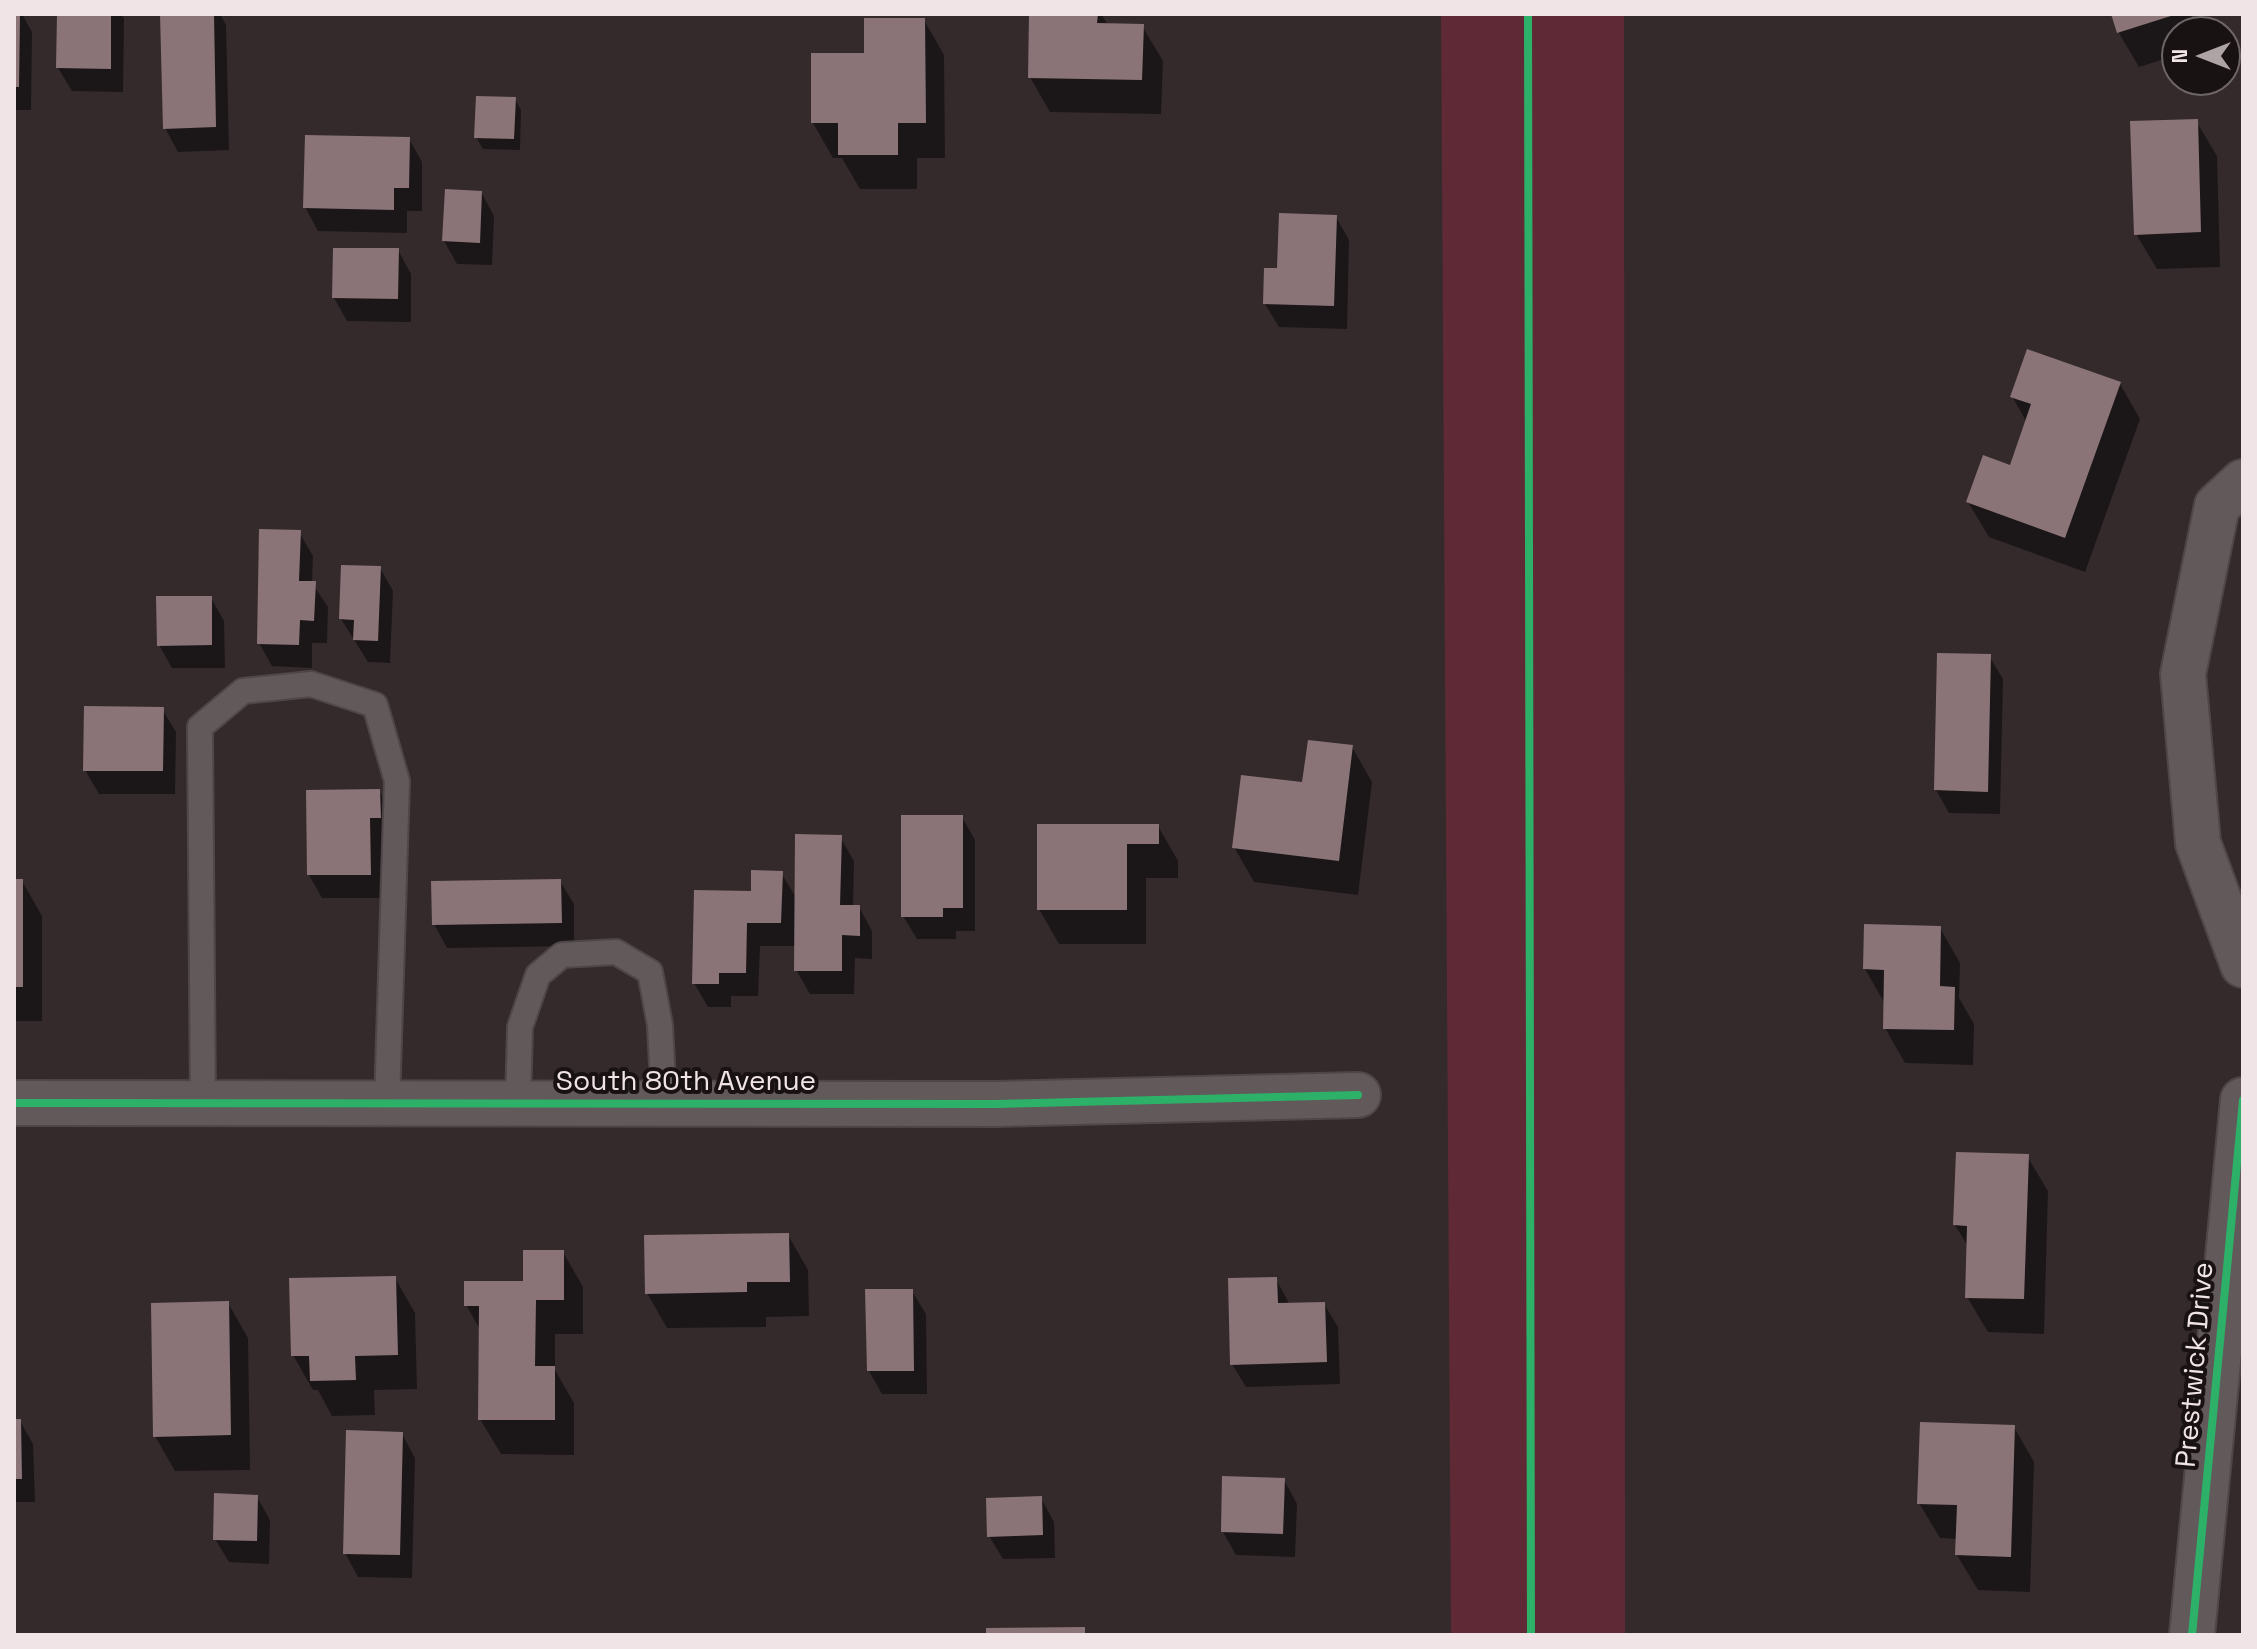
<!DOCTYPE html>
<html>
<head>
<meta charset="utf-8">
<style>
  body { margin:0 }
  #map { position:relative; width:2257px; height:1649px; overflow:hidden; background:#342a2c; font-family:"Space Grotesk",sans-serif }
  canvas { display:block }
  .frame { position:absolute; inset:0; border:16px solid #f0e4e6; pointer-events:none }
  .north { position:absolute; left:2161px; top:16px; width:80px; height:80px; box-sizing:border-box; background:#191213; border:2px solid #6f6667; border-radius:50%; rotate:270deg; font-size:22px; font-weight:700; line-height:32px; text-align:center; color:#f0e4e6 }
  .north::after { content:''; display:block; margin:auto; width:28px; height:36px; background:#aea3a5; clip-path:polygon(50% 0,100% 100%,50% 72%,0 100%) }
</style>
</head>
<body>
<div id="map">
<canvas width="2257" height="1649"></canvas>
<div class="frame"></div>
<div class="north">N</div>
</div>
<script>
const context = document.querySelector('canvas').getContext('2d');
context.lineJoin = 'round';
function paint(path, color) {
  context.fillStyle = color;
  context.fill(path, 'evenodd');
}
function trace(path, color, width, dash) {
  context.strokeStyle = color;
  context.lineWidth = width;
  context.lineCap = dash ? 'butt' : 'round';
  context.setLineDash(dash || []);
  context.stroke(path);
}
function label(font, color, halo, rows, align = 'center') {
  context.font = font + ' "Space Grotesk",sans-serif';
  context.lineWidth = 8;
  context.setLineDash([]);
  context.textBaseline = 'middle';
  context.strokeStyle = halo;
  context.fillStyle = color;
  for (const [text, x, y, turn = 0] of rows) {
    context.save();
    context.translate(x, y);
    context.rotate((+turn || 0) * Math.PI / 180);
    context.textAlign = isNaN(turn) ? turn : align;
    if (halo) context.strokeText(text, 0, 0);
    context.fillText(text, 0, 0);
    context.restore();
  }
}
const green = new Path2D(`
  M1441,14H1624L1625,1635H1451Z`);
const shadow = new Path2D(`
  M14,14H22L32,32L31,110H14Z
  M59,14H121L124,19L123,92L72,91L58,68Z
  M162,14H220L226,25L229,150L178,152L165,128Z
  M1031,14H1101L1108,25L1142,26L1163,61L1161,114L1050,112L1030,77Z
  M2113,14H2191L2197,32H2177V55L2139,67L2119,33Z
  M924,20L944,55L945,158H917V189H860L842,158H833L813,123L866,55Z
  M515,99L521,110L520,150L483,149L476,137Z
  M2196,121L2217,156L2220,267L2157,269L2136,234Z
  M409,139L422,162V211H407V233L318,231L305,207Z
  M481,192L494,216L492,265L457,264L444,241Z
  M1336,217L1349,240L1347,329L1279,327L1265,304Z
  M398,250L411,274V322L347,321L334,298Z
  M2120,384L2140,419L2085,572L1989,537L1968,502L2011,467L2027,423L2012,396Z
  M299,532L313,556L312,583L328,607L327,643H312V668L272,666L259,643Z
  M380,568L393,591L390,663L368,662L341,619Z
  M211,598L224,621L225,668H172L159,645Z
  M1989,656L2003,679L2000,814L1949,813L1936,790Z
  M162,709L176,732L175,794H99L85,770Z
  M1352,747L1372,782L1358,895L1254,882L1234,847Z
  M379,791L392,814L393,840H382L384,898H322L309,875Z
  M962,817L975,840V931H956V939H917L903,916Z
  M1039,826H1158L1178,861V878H1146V944H1059L1039,909Z
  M840,837L854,861L853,907H859L872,931V959L855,958L854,994H810L796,970V946H760L758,996H731V1007H708L694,983L753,893L781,873L797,899Z
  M14,881H22L42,916V1021H14Z
  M560,881L574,904V946L447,948L434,924Z
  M1940,928L1960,963L1959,998L1974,1024L1973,1065L1905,1063L1885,1028V1004L1865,969Z
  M2027,1156L2048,1191L2044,1334L1988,1332L1967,1297L1969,1248L1955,1225Z
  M788,1235L808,1270L809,1316L766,1317V1327L667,1328L647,1293Z
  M563,1252L583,1287V1334H555V1370L574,1403V1455L501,1454L480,1419L481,1331L466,1305L525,1283Z
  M395,1278L415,1313L417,1389L374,1390L375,1415L332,1416L318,1390H313L293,1355Z
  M1276,1279L1290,1305L1324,1304L1338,1327L1340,1384L1246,1387L1232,1364Z
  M912,1291L926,1314L927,1394H882L869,1371Z
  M228,1303L248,1338L250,1470L175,1471L155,1436Z
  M14,1421H20L33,1444L35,1502H14Z
  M2014,1427L2034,1462L2030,1592L1978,1590L1957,1555L1958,1539L1940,1538L1919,1503Z
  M402,1434L415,1458L412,1578L358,1577L345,1553Z
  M1284,1480L1297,1504L1295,1557L1236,1555L1223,1532Z
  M257,1497L270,1520L269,1564L229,1562L215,1539Z
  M1041,1498L1054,1522L1055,1558L1003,1559L989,1536Z`);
const building = new Path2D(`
  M14,14H20L19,87H14Z
  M57,14H111V69L56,68Z
  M160,14H214L216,127L163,129Z
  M1029,14H1098L1097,23L1144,24L1142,80L1028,78Z
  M2111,14H2174V15L2117,33Z
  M864,18H925L926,123H898V155H838V123H811V53H864Z
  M476,96L516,97L514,139L474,138Z
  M2198,119L2201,232L2134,235L2130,121Z
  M305,135L410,137L409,188H394V210L303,208Z
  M445,189L482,191L480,243L442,241Z
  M1279,213L1337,215L1334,306L1263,304L1264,268H1277Z
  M333,248H399L398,299L332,298Z
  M2027,349L2121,382L2065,538L1966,502L1983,455L2010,465L2031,404L2010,397Z
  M259,529L301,530L299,581H316L314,621L300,620L299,645L257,644Z
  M341,565L381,566L378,641L353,640L354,620L339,619Z
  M156,596H212V645L157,646Z
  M1937,653L1991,654L1988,792L1934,790Z
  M84,706L164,707L163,771H83Z
  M1308,740L1353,745L1339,861L1232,848L1241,775L1302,782Z
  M380,789L381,818H370L371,875H307L306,790Z
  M901,815H963V908H943V917H901Z
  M1037,824H1159V844H1127V910H1037Z
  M795,834L842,835L840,905H860V936L842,935V971H794Z
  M751,870L783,871L781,923H747L746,973H719V984H692L694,890L751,891Z
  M14,879H23V987H14Z
  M561,879L562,923L432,925L431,881Z
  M1864,924L1941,926L1940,986L1955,987L1954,1030L1883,1029L1884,970L1863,969Z
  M1956,1152L2029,1154L2024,1299L1965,1298L1967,1226L1953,1225Z
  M789,1233L790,1282H747V1292L645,1294L644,1235Z
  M523,1250H564V1300H536L535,1366H555V1420H478L479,1306H464V1281H523Z
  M396,1276L398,1355L355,1356L356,1380L310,1381L309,1356H291L289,1278Z
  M1277,1277L1278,1303L1325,1302L1327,1362L1230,1365L1228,1278Z
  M865,1289H913L914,1371H867Z
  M229,1301L231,1435L153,1437L151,1303Z
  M14,1419H21L22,1479H14Z
  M1920,1422L2015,1425L2011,1557L1955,1555L1957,1505L1917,1504Z
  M346,1430L403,1432L400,1555L343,1554Z
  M1222,1476L1285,1478L1283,1534L1221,1532Z
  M214,1493L258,1495L257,1541L213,1540Z
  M1042,1496L1043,1535L987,1537L986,1498Z
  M1085,1627V1635H986V1628Z`);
const service = new Path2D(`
  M203,1103L200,727L243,691L311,684L375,705L397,781L387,1103
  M518,1104L520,1027L538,975L562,955L616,952L650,972L660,1025L664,1104`);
const minor = new Path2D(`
  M2243,482L2217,506L2183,674L2198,843L2243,965
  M14,1103L996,1104L1358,1095
  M2192,1635L2243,1100`);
const cycleway = new Path2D(`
  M1528,14L1531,1635
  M14,1103L996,1104L1358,1095
  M2192,1635L2243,1100`);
const streetNames = [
  ["South 80th Avenue",686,1082],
  ["Prestwick Drive",2196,1365,-85]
];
paint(green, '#5f2a36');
paint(shadow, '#0007');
paint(building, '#8b7478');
trace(service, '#4e4647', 28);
trace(minor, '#4e4647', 48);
trace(service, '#61595a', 24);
trace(minor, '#61595a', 44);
trace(cycleway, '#2db169', 8);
label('28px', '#f0e4e6', '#191213', streetNames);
</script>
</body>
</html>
